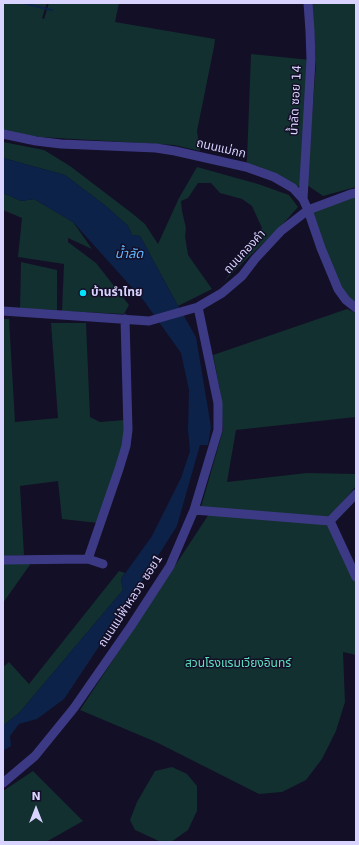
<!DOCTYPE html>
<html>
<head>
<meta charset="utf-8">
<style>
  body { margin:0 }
  #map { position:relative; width:359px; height:845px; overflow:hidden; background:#130f26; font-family:"DejaVu Sans",sans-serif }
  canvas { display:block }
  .frame { position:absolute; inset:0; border:4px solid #d9d4ff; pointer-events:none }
  .north { position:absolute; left:16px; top:789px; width:40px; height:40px; -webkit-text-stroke:3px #130f26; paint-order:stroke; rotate:0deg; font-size:11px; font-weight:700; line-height:16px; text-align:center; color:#d9d4ff }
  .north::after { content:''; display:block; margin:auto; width:14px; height:18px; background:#d9d4ff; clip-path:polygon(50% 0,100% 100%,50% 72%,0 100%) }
</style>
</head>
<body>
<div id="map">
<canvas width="359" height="845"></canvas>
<div class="frame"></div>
<div class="north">N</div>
</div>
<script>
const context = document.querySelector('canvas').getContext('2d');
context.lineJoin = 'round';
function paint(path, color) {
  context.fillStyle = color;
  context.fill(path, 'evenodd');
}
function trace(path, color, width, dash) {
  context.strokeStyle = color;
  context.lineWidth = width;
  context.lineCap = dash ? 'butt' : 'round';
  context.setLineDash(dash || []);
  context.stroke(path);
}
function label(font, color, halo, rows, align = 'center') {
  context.font = font + ' "DejaVu Sans","Noto Sans Thai",sans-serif';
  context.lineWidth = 3;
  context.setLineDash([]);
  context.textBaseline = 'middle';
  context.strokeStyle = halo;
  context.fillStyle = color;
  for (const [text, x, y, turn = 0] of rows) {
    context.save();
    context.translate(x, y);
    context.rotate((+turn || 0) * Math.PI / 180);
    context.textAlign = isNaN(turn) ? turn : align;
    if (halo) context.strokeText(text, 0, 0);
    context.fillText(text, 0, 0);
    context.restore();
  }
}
const green = new Path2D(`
  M3,3H47L42,18L44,19L49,3H119L115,22L215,39L214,47L197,131L200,151L174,145L40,137L3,131Z
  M312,3H356V187L323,196L307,185L316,63Z
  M251,54L311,60L303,185L293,188L246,167L247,159Z
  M3,142L44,150L70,166L133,214L145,224L158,244L179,198L197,167L258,184L289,195L298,207L282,225L224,281L246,252L262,228L252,206L242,199L220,193L211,183H198L188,198L181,201L182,211L186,228L185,236L188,255L212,289L178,306L140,236L132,235L128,226L107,207L65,175L3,158Z
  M3,193L21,201L34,199L73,222L92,249L68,238V242L96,263L129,305L124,314L62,311L64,264L18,257L22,218L3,210Z
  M356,193V304L336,285L308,210Z
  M21,262L57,270V310L20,309Z
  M347,309L356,313V418V417L236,430L227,482L307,473L356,474V486L330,517L201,507L223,430L220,390L213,355Z
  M3,319H9L15,422L58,418L51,323H86L90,417L100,422L125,420L123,449L98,523L62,519L58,481L20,486L24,555L3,556Z
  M211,511L330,521L356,577V655L343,652L345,702L336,731L322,759L306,780L282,792L259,794L156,742L80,710Z
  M34,559L3,603V560Z
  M119,571L125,573L121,579L123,590L20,712L3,726V667L9,662L29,684Z
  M172,767L187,774L197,786V811L188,830L171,842H161L135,830L130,820L137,802L155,771Z
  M33,771L83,821L46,842H3V791Z`);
const water = new Path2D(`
  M3,158L65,175L107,207L128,226L132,235L140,236L173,297L196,337L211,427L208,445H200L177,526L130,600L64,699L37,719L19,724L10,736L11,746L3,751V726L20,712L123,590L121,579L152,536L181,478L190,451L188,430L189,390L181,353L144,301L73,222L34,199L21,201L3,193Z`);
const stream = new Path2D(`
  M23,3L52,10`);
const minor = new Path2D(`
  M3,134L36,141L61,144L156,148L175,151L246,167L274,177L293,188L303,199L308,210L321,248L338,289L346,300L356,308
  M303,199L311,60L310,31L308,3
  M3,311L149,321L198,307L222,293L242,276L255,259L281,231L308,210L351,194L356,193
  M194,510L330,521
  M330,521L356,577
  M330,521L356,494
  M88,559L119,469L126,446L128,430L125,319
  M3,560L88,559L103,564
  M3,783L35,756L74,708L131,626L170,566L194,510L218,430V403L198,307`);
const markers = [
  [83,293,4,"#00e5ff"]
];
const streetNames = [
  ["น้ำลัด ซอย 14",296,100,-87],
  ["ถนนแม่กก",221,149,13],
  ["ถนนกองคำ",245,252,-47],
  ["ถนนแม่ฟ้าหลวง ซอย1",131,601,-57]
];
const poiNames = [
  ["บ้านรำไทย",91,293]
];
const parkNames = [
  ["สวนโรงแรมเวียงอินทร์",238,664]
];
const waterNames = [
  ["น้ำลัด",129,255]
];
paint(green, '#12302f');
paint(water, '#0c2248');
trace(stream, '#0c2248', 2);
trace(minor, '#3d3a85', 9);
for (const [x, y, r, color] of markers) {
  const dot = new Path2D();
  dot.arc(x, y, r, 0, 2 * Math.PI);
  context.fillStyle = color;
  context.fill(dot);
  trace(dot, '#130f26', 1.5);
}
label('12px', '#d9d4ff', '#130f26', streetNames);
label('bold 12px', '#d9d4ff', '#130f26', poiNames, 'left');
label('12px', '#5fe0c0', '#130f26', parkNames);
label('italic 13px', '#62b6ff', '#130f26', waterNames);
</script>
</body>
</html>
